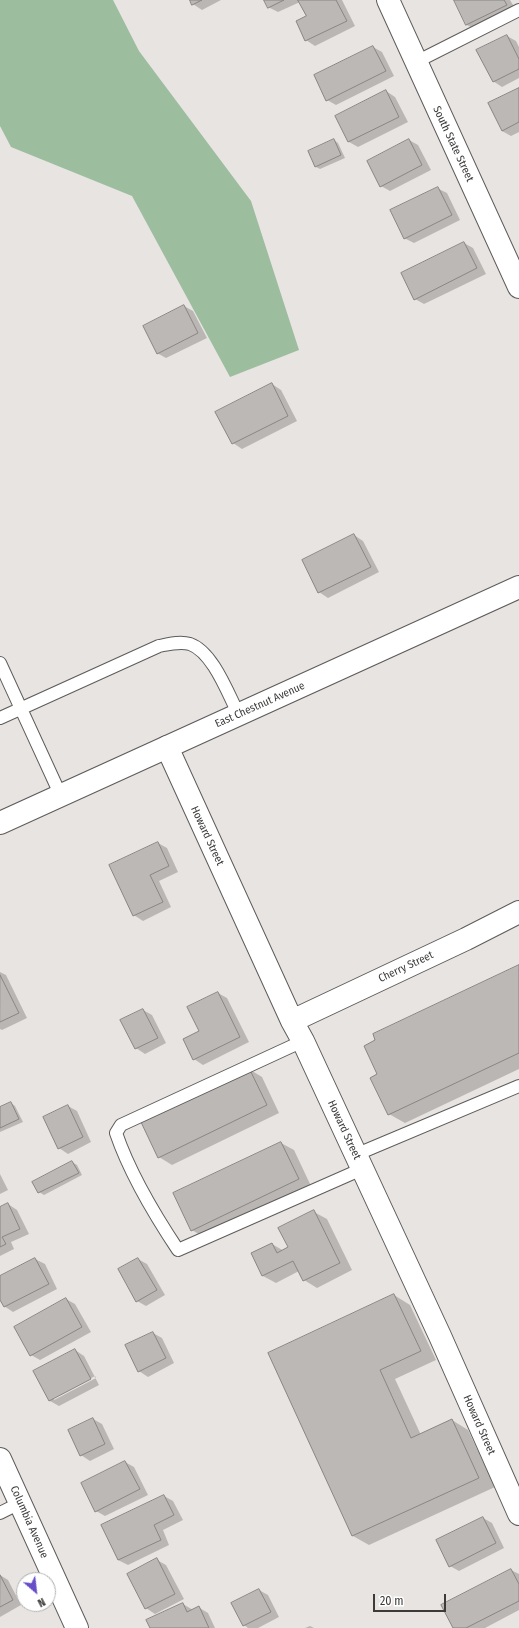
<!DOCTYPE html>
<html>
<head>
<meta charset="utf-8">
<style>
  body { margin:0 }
  #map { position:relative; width:519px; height:1628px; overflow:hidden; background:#e8e4e2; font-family:"Fira Sans Condensed",sans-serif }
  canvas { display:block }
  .north { position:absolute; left:16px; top:1572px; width:40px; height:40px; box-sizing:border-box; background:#fff; border:1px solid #b1b1b0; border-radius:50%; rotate:152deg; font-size:11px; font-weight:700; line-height:16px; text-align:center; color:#3c3b3a }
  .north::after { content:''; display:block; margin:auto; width:14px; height:18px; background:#684ec7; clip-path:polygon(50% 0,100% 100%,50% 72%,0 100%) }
  .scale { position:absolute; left:373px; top:1594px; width:73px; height:18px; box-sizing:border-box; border:2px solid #3c3b3a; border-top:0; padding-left:5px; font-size:12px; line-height:14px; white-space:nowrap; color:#3c3b3a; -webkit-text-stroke:3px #fff; paint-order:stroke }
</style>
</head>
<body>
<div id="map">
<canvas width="519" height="1628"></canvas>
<div class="north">N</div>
<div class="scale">20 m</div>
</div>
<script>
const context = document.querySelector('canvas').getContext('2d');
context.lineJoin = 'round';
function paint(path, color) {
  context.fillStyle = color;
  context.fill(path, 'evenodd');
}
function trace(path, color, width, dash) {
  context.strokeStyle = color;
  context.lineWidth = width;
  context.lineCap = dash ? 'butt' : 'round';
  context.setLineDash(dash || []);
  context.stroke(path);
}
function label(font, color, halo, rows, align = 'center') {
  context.font = font + ' "Fira Sans Condensed",sans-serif';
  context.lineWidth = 4;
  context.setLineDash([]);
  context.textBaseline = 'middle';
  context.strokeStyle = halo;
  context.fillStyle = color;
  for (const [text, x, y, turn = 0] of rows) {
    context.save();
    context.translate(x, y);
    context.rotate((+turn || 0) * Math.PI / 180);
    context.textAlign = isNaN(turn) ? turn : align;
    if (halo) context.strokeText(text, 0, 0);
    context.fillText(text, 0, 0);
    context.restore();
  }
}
const green = new Path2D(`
  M0,0H113L139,51L251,201L299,350L230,377L132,196L11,147L0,126Z`);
const shadow = new Path2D(`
  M191,0H221L202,10L193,4Z
  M265,0H342L355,26L315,46L306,40L307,17L300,2L278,12L268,7Z
  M455,0H510L516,10L476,30L467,25Z
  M507,36L516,41L519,47V78L502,87L493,81Z
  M373,47L382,52L394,76L336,105L327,100Z
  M519,89V132L511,136L502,131Z
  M386,91L395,97L408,122L358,147L349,142L336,116Z
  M334,140L338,143L345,158L320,169L316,167Z
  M409,140L418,145L431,170L390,191L381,186Z
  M437,188L447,193L460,220L414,243L404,238Z
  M464,243L473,248L486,274L424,304L415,299Z
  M184,306L193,311L207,338L166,358L157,353Z
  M272,384L281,390L297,421L242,449L233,443Z
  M354,535L363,541L379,572L328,598L319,592Z
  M158,843L167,848L178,872L159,881L171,907L143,921L134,915Z
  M519,966V1069L405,1123L389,1114Z
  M0,972L6,975L27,1018L2,1030L0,1029Z
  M218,993L227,998L249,1042L203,1065L194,1059L185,1039L200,1032Z
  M143,1010L152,1015L166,1043L145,1054L136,1048Z
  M249,1069L262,1077L279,1113L172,1165L159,1157Z
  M11,1103L15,1106L23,1122L0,1132V1108Z
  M68,1106L77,1111L91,1142L68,1154L59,1148Z
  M281,1143L294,1150L311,1186L205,1238L192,1230Z
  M72,1162L77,1165L82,1175L44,1195L39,1192Z
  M0,1174L8,1190L0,1194Z
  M8,1204L17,1210L29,1234L11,1242L14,1249L0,1256V1208Z
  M314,1212L327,1219L352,1270L317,1288L304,1280L299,1271L276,1283L263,1276L252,1254L272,1244L284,1251L289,1248Z
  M35,1259L45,1264L57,1289L13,1312L4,1306L0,1298V1277Z
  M138,1259L147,1264L165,1295L146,1306L137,1301Z
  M394,1295L410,1305L436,1360L395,1379L421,1435L452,1420L468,1430L495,1487L369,1545L353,1536L269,1353Z
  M66,1299L75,1304L91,1332L40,1360L31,1355Z
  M153,1333L162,1338L174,1363L148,1377L139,1371Z
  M75,1350L84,1356L99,1385L59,1406L50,1401L35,1372ZM95,1376L96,1378L54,1400V1398Z
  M93,1419L102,1424L114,1449L90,1461L81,1455Z
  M125,1462L134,1467L148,1495L105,1516L96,1511Z
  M164,1496L173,1501L183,1520L163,1530L169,1545L128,1565L118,1560L102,1525Z
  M483,1518L492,1523L504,1548L459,1571L450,1566Z
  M157,1560L166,1565L184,1599L155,1614L146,1608Z
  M511,1570L519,1574V1610L485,1628H454Z
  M0,1575L8,1580L21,1605L0,1617Z
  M259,1590L268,1595L279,1617L258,1628H248L244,1625Z
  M183,1604L193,1610L198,1607L208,1613L215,1628H151Z
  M310,1626L314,1628H305Z`);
const building = new Path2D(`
  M190,0H202L192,5Z
  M264,0H284L268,8Z
  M298,0H336L347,21L305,41L296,21L306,16Z
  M454,0H504L507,5L466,25Z
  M507,35L519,59V69L493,82L476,50Z
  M373,46L386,71L326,101L314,75Z
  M519,88V122L502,131L488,103Z
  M386,90L399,117L348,142L335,116Z
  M334,139L341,155L315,167L308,151Z
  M409,139L422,165L380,187L367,161Z
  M438,187L452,215L404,239L390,210Z
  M464,242L477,268L414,300L401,273Z
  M184,305L198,333L157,354L143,326Z
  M272,383L288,416L232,444L215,412Z
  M354,534L371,567L318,593L302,560Z
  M158,842L169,866L150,875L163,902L133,916L109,865Z
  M519,965V1053L388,1115L370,1078L377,1074L364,1046L375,1040L373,1034Z
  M0,975L19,1013L0,1022Z
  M218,992L240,1037L193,1060L183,1039L199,1031L187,1007Z
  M143,1009L158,1038L135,1049L120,1020Z
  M249,1068L267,1105L158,1158L140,1120Z
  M11,1102L19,1119L0,1128V1107Z
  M68,1105L83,1137L58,1149L43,1117Z
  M281,1142L299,1179L191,1231L173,1193Z
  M72,1161L79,1173L38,1193L32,1182Z
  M8,1203L20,1229L2,1237L6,1244L0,1247V1207Z
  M314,1210L340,1263L303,1281L293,1261L262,1276L251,1253L272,1243L277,1253L288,1247L278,1228Z
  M35,1258L49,1284L4,1307L0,1300V1276Z
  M138,1258L157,1290L136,1302L118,1269Z
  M394,1294L421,1351L380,1370L411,1438L452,1419L479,1478L352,1536L268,1353Z
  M66,1298L82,1327L30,1356L14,1327Z
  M153,1332L166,1358L138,1372L125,1345Z
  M75,1349L91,1379L49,1401L33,1371Z
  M93,1418L105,1444L80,1456L68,1430Z
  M125,1461L140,1489L95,1512L81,1483Z
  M164,1495L174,1515L154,1525L161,1540L118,1560L101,1525Z
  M483,1517L496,1543L449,1567L436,1540Z
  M157,1558L175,1594L145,1609L127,1574Z
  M511,1569L519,1584V1601L466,1628H453L441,1605Z
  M0,1575L13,1600L0,1607Z
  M259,1589L271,1612L243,1626L231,1603Z
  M183,1603L187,1612L199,1606L209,1628H150L146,1620Z`);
const lane = new Path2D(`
  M416,62L519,10
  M0,663L61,796
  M0,718L159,646C169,644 180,641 190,644C213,652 228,694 239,715
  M303,1041L121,1125L116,1133C130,1174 154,1214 178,1250L362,1169
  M355,1155L519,1086
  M0,1513L20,1503`);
const street = new Path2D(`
  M388,0L519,287
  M167,747L292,1021L303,1041L440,1336L519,1514
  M292,1021L466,939L519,912
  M0,1459L77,1628`);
const secondary = new Path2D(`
  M0,823L519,587`);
const streetNames = [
  ["South State Street",453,144,65],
  ["East Chestnut Avenue",260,705,-24],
  ["Howard Street",207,836,65],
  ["Cherry Street",406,967,-25],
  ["Howard Street",344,1130,65],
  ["Howard Street",479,1425,66],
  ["Columbia Avenue",29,1522,66]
];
paint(green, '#9dbd9f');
paint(shadow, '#0003');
paint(building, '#bbb8b6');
trace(building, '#888583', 1);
trace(lane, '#5e5b5a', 14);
trace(street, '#5e5b5a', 24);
trace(secondary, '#5e5b5a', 24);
trace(lane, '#fff', 12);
trace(street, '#fff', 22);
trace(secondary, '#fff', 22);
label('11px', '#3c3b3a', '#fff', streetNames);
</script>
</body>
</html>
